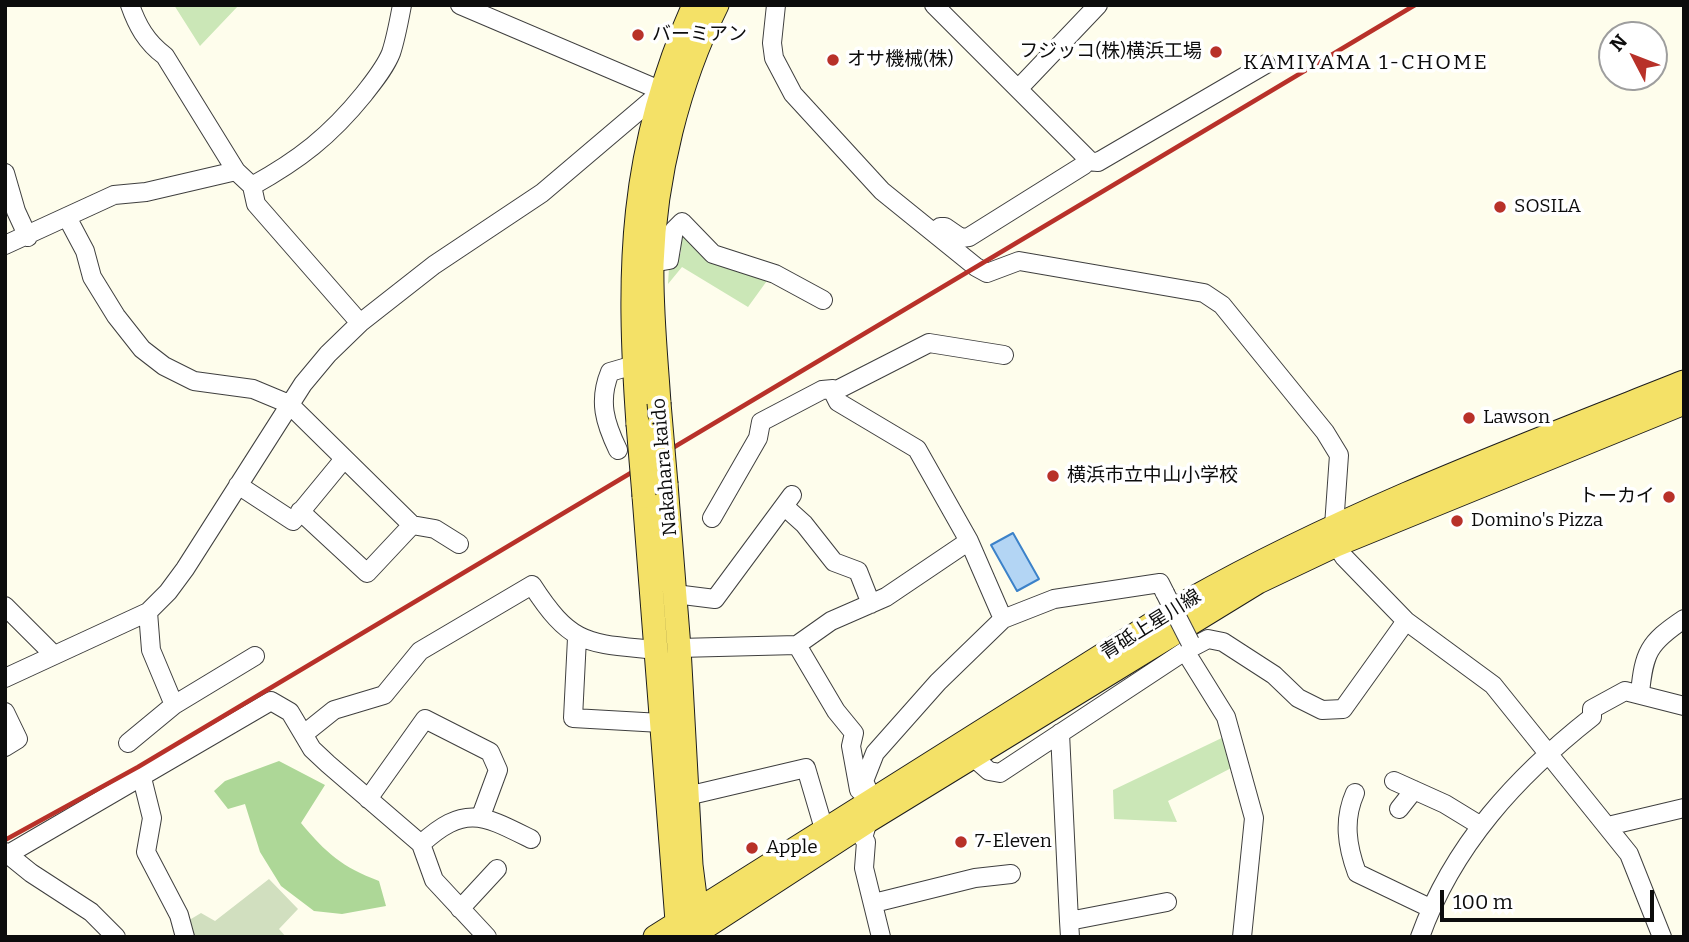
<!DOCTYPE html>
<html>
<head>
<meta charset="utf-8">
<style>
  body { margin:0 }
  #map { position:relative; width:1689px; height:942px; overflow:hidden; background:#fefdec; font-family:Bitter,serif }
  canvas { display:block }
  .frame { position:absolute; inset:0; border:7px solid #0c0c0c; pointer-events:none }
  .north { position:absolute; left:1598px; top:21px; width:70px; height:70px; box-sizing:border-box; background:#fff; border:2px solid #9e9e9e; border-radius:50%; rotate:312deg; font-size:19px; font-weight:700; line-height:28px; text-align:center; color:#0c0c0c }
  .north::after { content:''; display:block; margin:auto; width:24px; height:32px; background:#b83129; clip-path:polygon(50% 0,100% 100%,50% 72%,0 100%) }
  .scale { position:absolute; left:1440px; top:890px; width:214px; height:32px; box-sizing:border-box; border:4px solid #0c0c0c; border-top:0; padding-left:9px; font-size:21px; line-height:24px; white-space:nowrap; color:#0c0c0c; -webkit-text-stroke:5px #fff; paint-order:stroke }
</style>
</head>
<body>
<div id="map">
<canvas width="1689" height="942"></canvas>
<div class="frame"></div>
<div class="north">N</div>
<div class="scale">100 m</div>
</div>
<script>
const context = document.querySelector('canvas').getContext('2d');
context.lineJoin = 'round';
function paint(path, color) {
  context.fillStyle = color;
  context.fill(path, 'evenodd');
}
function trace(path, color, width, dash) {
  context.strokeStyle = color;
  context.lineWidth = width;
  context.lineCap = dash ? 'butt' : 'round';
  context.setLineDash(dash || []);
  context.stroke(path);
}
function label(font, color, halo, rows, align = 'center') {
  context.font = font + ' Bitter,"Noto Sans JP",serif';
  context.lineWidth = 7;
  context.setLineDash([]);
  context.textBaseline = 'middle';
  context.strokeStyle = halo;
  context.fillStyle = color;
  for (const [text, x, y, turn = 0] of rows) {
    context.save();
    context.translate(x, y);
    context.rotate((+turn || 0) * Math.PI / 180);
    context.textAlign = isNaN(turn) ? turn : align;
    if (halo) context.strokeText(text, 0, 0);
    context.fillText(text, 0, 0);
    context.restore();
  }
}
const green = new Path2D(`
  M174,5H239L200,46Z
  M684,228L769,278L748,307L682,267L668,284L669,268L681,253L678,235Z
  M1228,735L1237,765L1168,801L1177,822L1114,819L1113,790Z`);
const forest = new Path2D(`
  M279,761L325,785L301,823C326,853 342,867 379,881L386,906L342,914L314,911L281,886L260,852L245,804L228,809L214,791L225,781Z`);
const cemetery = new Path2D(`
  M269,879L298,909L279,929L286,937H189L186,922L201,913L215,921Z`);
const water = new Path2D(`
  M1013,533L1039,579L1017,591L991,545Z`);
const minor = new Path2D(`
  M130,5C137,25 146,42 165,56L236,171L252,186L256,204L360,323
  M460,5L669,94
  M776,5L772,43L774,58L793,94L882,191L976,267L987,273L1019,261L1204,293L1222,305L1325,432L1339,455L1334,526L1336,545L1344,557L1406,621L1493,685L1629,854L1662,937
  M934,5L1088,159L1084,165L969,237L961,238L945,227H940
  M1019,88L1098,5
  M1086,161L1098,162L1266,64
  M5,173L16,211L28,237
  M252,186C299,160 330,136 364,94C374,81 385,68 391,53C396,38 399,21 402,5
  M68,219L85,251L92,277L116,316L142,349L164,366L194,381L253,389L289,404L412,525L435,529L459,544
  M5,245L114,195L146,192L236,171
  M652,263L669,260L674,230L682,222L713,254L775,274L823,300
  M618,450C605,423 598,401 610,372L634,365
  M238,485L293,521L344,459
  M784,506L804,524L834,562L858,571L871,604
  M300,511L367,573L412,525
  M712,518L758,438L761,422L822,390L833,389V392
  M969,541L1003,619
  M675,594L715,599L792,495
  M5,606L53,654
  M577,638L573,718L661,723
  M797,645L836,711L854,733L851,746L859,790
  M679,648L797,645L831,621L886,597L969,541L917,449L838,402L833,392L929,343L1004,355
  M1185,651L1226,717L1254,818L1242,937
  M5,678L148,612L168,592L185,569L303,384L328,354L360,323L434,265L542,193L661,92
  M1640,693C1644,653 1648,643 1684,619
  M174,705L255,656
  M5,712L18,739L5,747
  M1060,733L1069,921
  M304,734L334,710L384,695L420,651L532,585C572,647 588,643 656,650
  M128,743L174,705L151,650L148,612
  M973,757L989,771L1000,773L1185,651L1208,639L1223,642L1274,675L1298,698L1322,710L1343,709L1406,621
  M142,778L152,818L146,852L179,915L185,937
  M1394,781L1445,804L1481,826
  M1355,793C1343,820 1347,846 1357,873L1430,908
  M687,796L806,768L824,829
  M368,799L425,719L490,752L498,770L481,816
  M872,800L864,781L875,753L938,682L1003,619L1054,599L1160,583L1165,593
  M1399,809L1414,790
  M868,821L863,838L866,842L864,868L881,937
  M1608,826L1684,808
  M421,844C465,804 483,815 531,839
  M5,852L31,873L91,912L116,937
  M5,856L271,701L290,712L312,749L328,764L421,844L434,880L487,937
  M874,903L975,878L1011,874
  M460,909L497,869
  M1070,937L1069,921L1167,902
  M1420,937C1453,845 1517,776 1592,717V709L1625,691L1684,706`);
const major = new Path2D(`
  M659,403C656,357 651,310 652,264C655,178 678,83 717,5
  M638,424C627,269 629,151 694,5
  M666,484L679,648L691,865L698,920
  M644,496L678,934
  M655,937L1190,600C1346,512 1517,448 1684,382
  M690,937L868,821L1258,582L1336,545L1684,403`);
const rail = new Path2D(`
  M5,840L138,767L1415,5`);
const minorBridge = new Path2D(`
  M1165,593L1190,642`);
const majorBridge = new Path2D(`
  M659,403L666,484
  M638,424L644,496`);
const markers = [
  [638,35,7,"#b83129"],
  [1216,52,7,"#b83129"],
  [833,60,7,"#b83129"],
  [1500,207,7,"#b83129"],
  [1469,418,7,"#b83129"],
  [1053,476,7,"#b83129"],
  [1669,497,7,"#b83129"],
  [1457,521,7,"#b83129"],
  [961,842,7,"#b83129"],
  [752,848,7,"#b83129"]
];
const poiNames = [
  ["バーミアン",652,35],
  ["フジッコ(株)横浜工場",1202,52,"right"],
  ["オサ機械(株)",847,60],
  ["SOSILA",1514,207],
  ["Lawson",1483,418],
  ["横浜市立中山小学校",1067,476],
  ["トーカイ",1655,497,"right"],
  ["Domino's Pizza",1471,521],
  ["7-Eleven",975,842],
  ["Apple",766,848]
];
const streetNames = [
  ["Nakahara kaido",665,467,-95],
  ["青砥上星川線",1151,625,-32]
];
const neighbourhoodNames = [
  ["KAMIYAMA 1-CHOME",1366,63]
];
paint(green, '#cbe7b7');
paint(forest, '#add797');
paint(cemetery, '#d1dfbf');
paint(water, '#b3d5f4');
trace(water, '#3c82c9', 2);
trace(minor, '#3f3f3f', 20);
trace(major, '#1d1d1d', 25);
trace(minor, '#fff', 18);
trace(major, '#f4e167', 23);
trace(rail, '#b83129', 4.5);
trace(minorBridge, '#3f3f3f', 20, []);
trace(majorBridge, '#1d1d1d', 25, []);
trace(minorBridge, '#fff', 18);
trace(majorBridge, '#f4e167', 23);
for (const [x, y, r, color] of markers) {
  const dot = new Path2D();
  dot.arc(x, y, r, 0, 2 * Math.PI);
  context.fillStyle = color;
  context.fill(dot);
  trace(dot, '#fff', 2.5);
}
label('19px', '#0c0c0c', '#fff', poiNames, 'left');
label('19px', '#0c0c0c', '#fff', streetNames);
context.letterSpacing = '2px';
label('21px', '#0c0c0c', '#fff', neighbourhoodNames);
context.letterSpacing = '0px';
</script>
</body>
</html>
